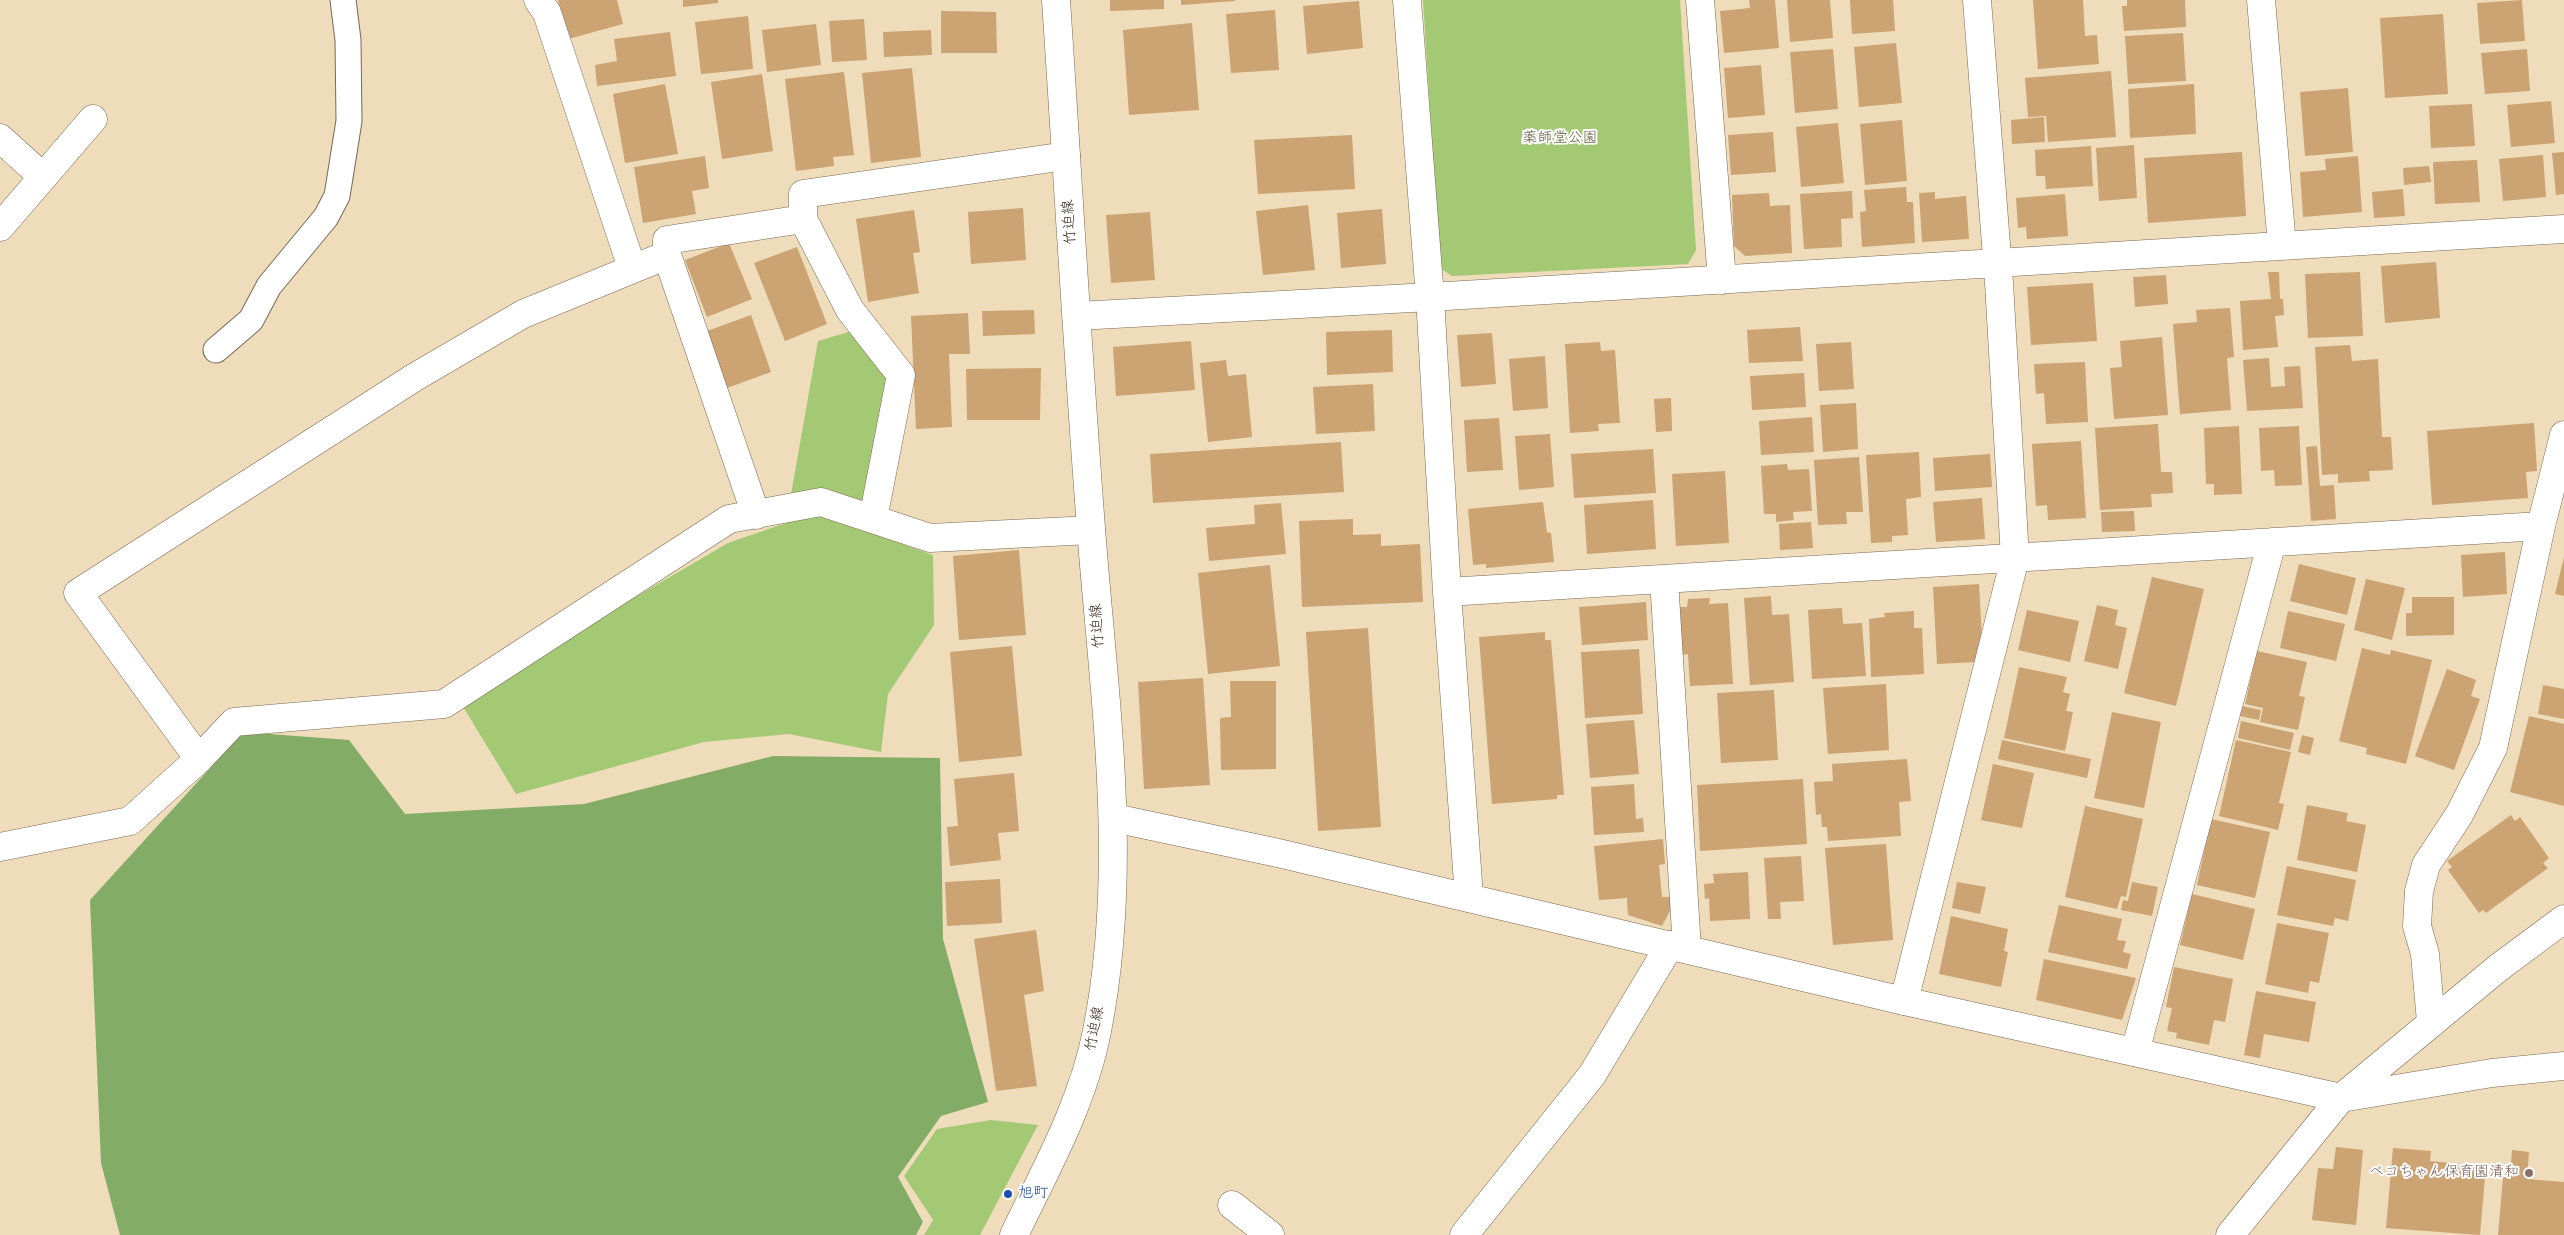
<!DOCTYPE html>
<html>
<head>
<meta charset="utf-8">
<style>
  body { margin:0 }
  canvas { display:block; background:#eedcba }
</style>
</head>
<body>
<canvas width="2564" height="1235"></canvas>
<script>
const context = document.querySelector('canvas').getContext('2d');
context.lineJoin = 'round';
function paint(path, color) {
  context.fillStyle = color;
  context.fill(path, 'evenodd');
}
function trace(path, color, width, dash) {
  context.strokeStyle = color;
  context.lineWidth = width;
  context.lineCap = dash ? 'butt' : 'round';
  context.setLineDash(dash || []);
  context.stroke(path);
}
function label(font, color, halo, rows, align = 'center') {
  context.font = font + ' Kalam,"Klee One",sans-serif';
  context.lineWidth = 4;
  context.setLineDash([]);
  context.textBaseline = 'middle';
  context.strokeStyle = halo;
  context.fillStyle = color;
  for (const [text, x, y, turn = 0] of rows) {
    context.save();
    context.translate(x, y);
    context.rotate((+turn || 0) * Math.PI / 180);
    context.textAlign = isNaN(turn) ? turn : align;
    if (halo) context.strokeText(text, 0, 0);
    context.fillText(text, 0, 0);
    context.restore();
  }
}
const green = new Path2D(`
  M1423,0H1680L1696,250L1688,264L1452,276L1440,268Z
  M852,331L889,376L865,531L933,555L934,625L888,694L881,752L789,734L704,742L516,794L459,700L728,543L786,523L818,341Z
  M991,1120L1038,1125L980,1235H924L933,1220L904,1176L937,1129Z`);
const forest = new Path2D(`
  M243,732L349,740L405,814L584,804L773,756L940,758L943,939L988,1102L941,1116L898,1177L923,1222L916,1235H120L101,1163L90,900Z`);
const building = new Path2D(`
  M558,0H617L623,24L568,39Z
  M683,0H718V3L683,7Z
  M1110,0H1164V9L1110,11Z
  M1181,0H1235V1L1181,5Z
  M1749,0H1775L1779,48L1724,53L1720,11L1750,8Z
  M1787,0H1830L1833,38L1790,42Z
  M1850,0H1893L1895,31L1852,34Z
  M2033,0H2083L2085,36L2097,35L2099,64L2038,69Z
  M2127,0H2185L2186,27L2124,31L2122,6H2127Z
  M2522,0L2525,41L2480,44L2477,3Z
  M1359,1L1363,48L1307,54L1303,6Z
  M1275,10L1279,70L1231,73L1226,14Z
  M941,11L996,12L997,53H941Z
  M2443,14L2448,94L2385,98L2380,18Z
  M748,16L753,69L701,74L695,22Z
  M864,19L867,60L832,62L829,21Z
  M1192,23L1199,110L1129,115L1123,30Z
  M816,24L821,65L767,72L762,30Z
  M931,30L932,55L884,57L883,32Z
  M670,32L676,76L597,86L595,65L617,61L614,39Z
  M2183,33L2186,81L2128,84L2125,36Z
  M1896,43L1902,103L1859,107L1854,47Z
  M1833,49L1838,109L1795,113L1790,52Z
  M2527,49L2530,91L2485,94L2481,53Z
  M1761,65L1765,115L1728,118L1724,68Z
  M912,68L921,157L871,163L862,73Z
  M2111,71L2116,137L2048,142L2046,116L2028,117L2025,78Z
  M844,72L854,155L833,157L834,166L796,171L785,79Z
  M762,74L773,151L722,159L711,82Z
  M665,84L678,154L625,163L613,94Z
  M2194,84L2196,134L2130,138L2128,89Z
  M2348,88L2353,152L2305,156L2300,92Z
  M2551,101L2555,143L2511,147L2507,105Z
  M2472,104L2475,146L2431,148L2429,106Z
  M2044,117L2045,142L2012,144L2011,120Z
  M1902,120L1907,181L1865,185L1860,124Z
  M1838,123L1844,183L1801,187L1796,127Z
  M1773,132L1776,172L1731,175L1728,135Z
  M1352,135L1355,189L1258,194L1254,140Z
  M2134,145L2137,198L2099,201L2096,148Z
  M2091,146L2093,186L2046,189L2045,176H2036L2035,150Z
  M2242,152L2246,216L2148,223L2144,158Z
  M2564,152V194L2556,195L2552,153Z
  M2543,155L2546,197L2503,201L2499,159Z
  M705,156L709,188L692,191L696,214L643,223L634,167Z
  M2358,156L2362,212L2303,217L2300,172L2326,170L2325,159Z
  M2477,160L2480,202L2435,204L2433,162Z
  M2429,166L2431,182L2404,185L2403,168Z
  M1906,187L1907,202H1913L1915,243L1862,247L1860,212L1866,211L1864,190Z
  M2403,189L2405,216L2374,218L2372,192Z
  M1852,191L1853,218L1841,219L1842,247L1804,249L1800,194Z
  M1935,192V199L1966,196L1969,239L1922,242L1919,193Z
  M1769,193L1770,206L1790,205L1792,253L1745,256L1734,246L1732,195Z
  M2065,194L2068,236L2027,239L2026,227L2018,228L2016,198Z
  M1308,205L1315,270L1263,275L1256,211Z
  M1023,208L1026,260L971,264L968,212Z
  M1382,209L1386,264L1341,268L1337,213Z
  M914,210L920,252L913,253L919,293L868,302L856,219Z
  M1150,212L1155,280L1111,283L1106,215Z
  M729,243L752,299L707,317L685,260Z
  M797,247L827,324L785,341L754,263Z
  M2436,262L2440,318L2385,323L2381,266Z
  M2268,272H2279L2280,299H2283L2284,315L2275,316L2278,347L2243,350L2240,301L2271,299Z
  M2360,272L2363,336L2308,338L2305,274Z
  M2166,275L2168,304L2135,307L2133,277Z
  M2093,283L2097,341L2031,345L2027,287Z
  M2230,308L2234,357L2227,358L2231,410L2180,414L2173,324L2197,322L2196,310Z
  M1034,310L1035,334L983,336L982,311Z
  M968,313L970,354H949L952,427L916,429L911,316Z
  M751,315L771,372L727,388L707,331Z
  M1800,327L1803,361L1749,363L1747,330Z
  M1392,330L1393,372L1327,375L1326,332Z
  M1492,333L1496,384L1461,387L1457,335Z
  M2162,337L2168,415L2114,419L2110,368L2122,367L2120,341Z
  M1191,341L1195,390L1116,396L1113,347Z
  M1600,342L1601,351L1615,350L1620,423L1598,424L1599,431L1570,433L1565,344Z
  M1851,342L1854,389L1819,391L1816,344Z
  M2350,345L2352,361L2378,359L2382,437H2391L2393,470L2369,471L2370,481L2338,483V474L2322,475L2315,347Z
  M1545,356L1548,408L1513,411L1509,359Z
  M2269,358L2271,387L2285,386L2284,367L2300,366L2303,408L2247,411L2243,360Z
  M1226,360L1228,376L1246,374L1252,437L1208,442L1200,363Z
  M2085,362L2088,422L2046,424L2044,393L2036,394L2034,364Z
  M1041,368L1040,420H967L966,369Z
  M1804,373L1806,407L1752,410L1750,376Z
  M1373,384L1375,431L1316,434L1313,387Z
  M1671,398L1672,431L1656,432L1654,399Z
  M1856,403L1858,449L1823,452L1820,405Z
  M1812,417L1814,452L1761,455L1759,421Z
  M1499,418L1503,470L1467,472L1464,420Z
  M2534,423L2537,471L2526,472L2528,498L2432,505L2427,431Z
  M2158,424L2161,472H2172L2173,493L2151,494L2152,507L2100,510L2095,428Z
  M2239,426L2242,494L2214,495V484H2206L2204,428Z
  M2299,426L2302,485L2275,486L2274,470L2261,471L2259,428Z
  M1550,434L1554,487L1519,490L1515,436Z
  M2081,441L2086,518L2048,520L2047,505L2036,506L2032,444Z
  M1341,442L1344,492L1153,503L1150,454Z
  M2317,446L2320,486L2334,485L2336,519L2311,521L2306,447Z
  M1653,449L1656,493L1574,498L1571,454Z
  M1919,452L1921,497L1906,499L1908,535L1892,536V542L1871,543L1866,455Z
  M1990,454L1992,487L1935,491L1933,458Z
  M1859,457L1863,512H1846L1847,524L1818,525L1814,460Z
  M1787,464L1788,470L1809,469L1812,511L1793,512L1794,520L1776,522V514H1764L1761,466Z
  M1725,471L1729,543L1676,546L1672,474Z
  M1982,498L1985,539L1936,542L1933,502Z
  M1653,500L1656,549L1587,554L1584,505Z
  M1543,502L1547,532L1551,533L1554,562L1486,568V564L1473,565L1468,509Z
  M1281,503L1286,554L1209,561L1206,528L1255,524L1254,505Z
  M2134,511L2135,531L2102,532L2101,512Z
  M1353,519V535L1381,534V546L1420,544L1423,602L1302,607L1299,521Z
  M1811,522L1813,548L1780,550L1779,524Z
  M1019,550L1026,635L959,640L953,556Z
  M2505,552L2507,594L2463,597L2461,555Z
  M2564,557V596L2555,594Z
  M2299,564L2356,578L2347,615L2290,601Z
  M1270,565L1280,666L1208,674L1198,573Z
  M2152,577L2204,589L2176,706L2124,693Z
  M2366,579L2405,588L2392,640L2354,630Z
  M1979,584L1982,638L1977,662L1937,664L1933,587Z
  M1771,596L1772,615L1789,614L1794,682L1750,685L1744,598Z
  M2412,597H2454V635L2406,636V613H2412Z
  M1710,598L1709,604L1728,603L1733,684L1690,686L1688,654L1682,655L1680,607H1687L1688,599Z
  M1646,602L1648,640L1582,645L1579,607Z
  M2097,605L2118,610L2115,625L2127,628L2118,669L2084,661Z
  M1842,608L1843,624L1862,623L1866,676L1812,679L1808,610Z
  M2027,610L2079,621L2070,662L2018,650Z
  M1914,611V628H1922L1924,674L1871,677L1869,619L1885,617L1884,613Z
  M2288,611L2345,624L2336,661L2280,648Z
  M1368,628L1381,827L1318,831L1306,632Z
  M1545,632V640H1551L1564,795H1557V799L1492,804L1479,637Z
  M1012,646L1022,756L959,762L950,652Z
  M2362,648L2390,655L2391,650L2432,660L2406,764L2366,754L2367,748L2339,741Z
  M1639,649L1643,714L1585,718L1581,652Z
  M2257,651L2307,662L2299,696L2305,697L2298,730L2260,722L2263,708L2245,704Z
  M2019,667L2067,677L2063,692L2070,694L2066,711L2073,712L2065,751L2004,738Z
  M2447,669L2476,680L2471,696L2480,699L2454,770L2415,756Z
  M1203,678L1210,785L1144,789L1138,682Z
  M1230,681H1276V769L1221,770L1220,718L1231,717Z
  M1886,684L1889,750L1828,754L1823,688Z
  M2543,685L2564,689V719L2538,714Z
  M1774,690L1778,760L1721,763L1717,693Z
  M2237,705L2261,710L2259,720L2235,715Z
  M2112,712L2161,722L2144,808L2094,798Z
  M2529,716L2564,724V806L2510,792Z
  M1634,720L1639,774L1590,778L1586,724Z
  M2241,721L2294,733L2290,750L2238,738Z
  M2302,735L2314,738L2310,755L2298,752Z
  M2002,740L2091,759L2087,778L1998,759Z
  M2236,740L2291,752L2279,803L2284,804L2278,830L2219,816Z
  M1907,759L1911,801L1899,802L1901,836L1828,841L1827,827H1822L1821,814L1816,815L1814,782L1833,781L1832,764Z
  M1993,764L2034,773L2022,828L1981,820Z
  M1014,773L1019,831L998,833L1001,860L950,866L947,827L958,826L954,779Z
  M1803,779L1807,844L1700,851L1697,785Z
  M1634,784L1636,819L1643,818L1644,832L1594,835L1591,787Z
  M2307,805L2348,813L2346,821L2366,825L2357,872L2297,860Z
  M2085,806L2143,819L2126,897L2121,896L2117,909L2065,897Z
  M2511,815L2515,821L2520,817L2549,858L2543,863L2548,868L2486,913L2483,910L2479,913L2448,870L2452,867L2447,861Z
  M2211,819L2270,832L2255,898L2197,885Z
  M1663,839L1665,864L1659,865L1662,897H1670L1671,909L1662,926L1628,915L1627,898L1599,900L1594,846Z
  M1886,844L1893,940L1833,945L1825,848Z
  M1801,856L1804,901L1780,902L1781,919H1768L1764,858Z
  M2287,866L2356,880L2348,921L2335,918L2333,926L2277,915Z
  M1748,872L1750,919L1710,921L1709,898L1705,899L1704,884L1714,883L1713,874Z
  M1000,879L1002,923L947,926L945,882Z
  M1957,882L1986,887L1980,914L1952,908Z
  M2132,882L2158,887L2152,916L2121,910L2123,900L2128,901Z
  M2192,894L2255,909L2243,960L2180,945Z
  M2059,905L2122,919L2117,940L2126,941L2123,952L2131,954L2127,969L2048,952Z
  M1951,916L2008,929L2004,951L2008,952L2001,987L1939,974Z
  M2277,923L2329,933L2319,983L2310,981L2308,993L2265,984Z
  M1036,930L1044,991L1024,995L1037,1086L996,1091L974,939Z
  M2044,959L2136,978L2122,1020L2036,1000Z
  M2174,967L2233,979L2225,1022L2214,1020L2209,1045L2176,1038L2177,1033L2167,1031L2172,1008L2166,1007Z
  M2256,991L2316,1002L2309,1042L2264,1034L2260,1058L2244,1055Z
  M2336,1147L2363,1150L2356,1225L2312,1220L2318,1168L2333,1169Z
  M2393,1148L2431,1151L2430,1161L2486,1166L2480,1235L2386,1228Z
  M2512,1150L2529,1152L2527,1179L2564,1182V1235H2498L2503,1177L2510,1178Z`);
const service = new Path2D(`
  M216,350L251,320L269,286L326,217L337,196L349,121L348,40L343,0`);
const minor = new Path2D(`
  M538,0L547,13L632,268
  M1407,0L1430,297L1447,592L1469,897
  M1700,0L1722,280
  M2261,0L2282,246
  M0,138L43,177
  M0,227L93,119
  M667,255V240L803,219
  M1077,316L1430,297L2564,229
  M873,519L901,375L850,310L803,219V194L1066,156
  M1664,579L1687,949
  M1447,592L2541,526
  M199,759L78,593L415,377L523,314L667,255L756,515
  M0,847L130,821L199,759L234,722L444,704L729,519L821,502L930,538L1091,530
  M1904,1001L2015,558L1999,283L1977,0
  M2431,1022L2425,954L2417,926L2419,891L2426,865L2459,815L2493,748L2541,526L2564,435
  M2135,1052L2272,542
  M1232,1205L1270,1235
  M1464,1235L1592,1075L1670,945`);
const tertiary = new Path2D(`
  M1114,818L1278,853L1904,1001L2341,1098L2492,1073L2564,1066
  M1014,1235C1046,1169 1083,1103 1097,1031C1129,869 1105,704 1092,541C1078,361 1068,180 1056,0
  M2230,1235L2341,1098L2498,968L2564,919`);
const markers = [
  [2529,1173,5,"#8d6e63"],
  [1008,1194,5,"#1a4fb4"]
];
const parkNames = [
  ["薬師堂公園",1560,139]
];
const streetNames = [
  ["竹迫線",1071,222,-94],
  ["竹迫線",1099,626,-94],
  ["竹迫線",1096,1029,-79]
];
const educationNames = [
  ["ペコちゃん保育園清和",2519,1173]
];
const transitNames = [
  ["旭町",1018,1194]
];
paint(green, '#a4c974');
paint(forest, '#83ad66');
paint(building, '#cca372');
trace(service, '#7a6855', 27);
trace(minor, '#7a6855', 29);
trace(tertiary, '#7a6855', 29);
trace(service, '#fff', 25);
trace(minor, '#fff', 28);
trace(tertiary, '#fff', 28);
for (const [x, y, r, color] of markers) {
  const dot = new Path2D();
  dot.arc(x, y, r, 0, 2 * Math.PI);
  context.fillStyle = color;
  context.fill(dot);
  trace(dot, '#fff', 2);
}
label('15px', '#5a5a38', '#fff', parkNames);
label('15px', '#3b2a1e', '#fff', streetNames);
label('15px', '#785e54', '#fff', educationNames, 'right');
label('15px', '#164399', '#fff', transitNames, 'left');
</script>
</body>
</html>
